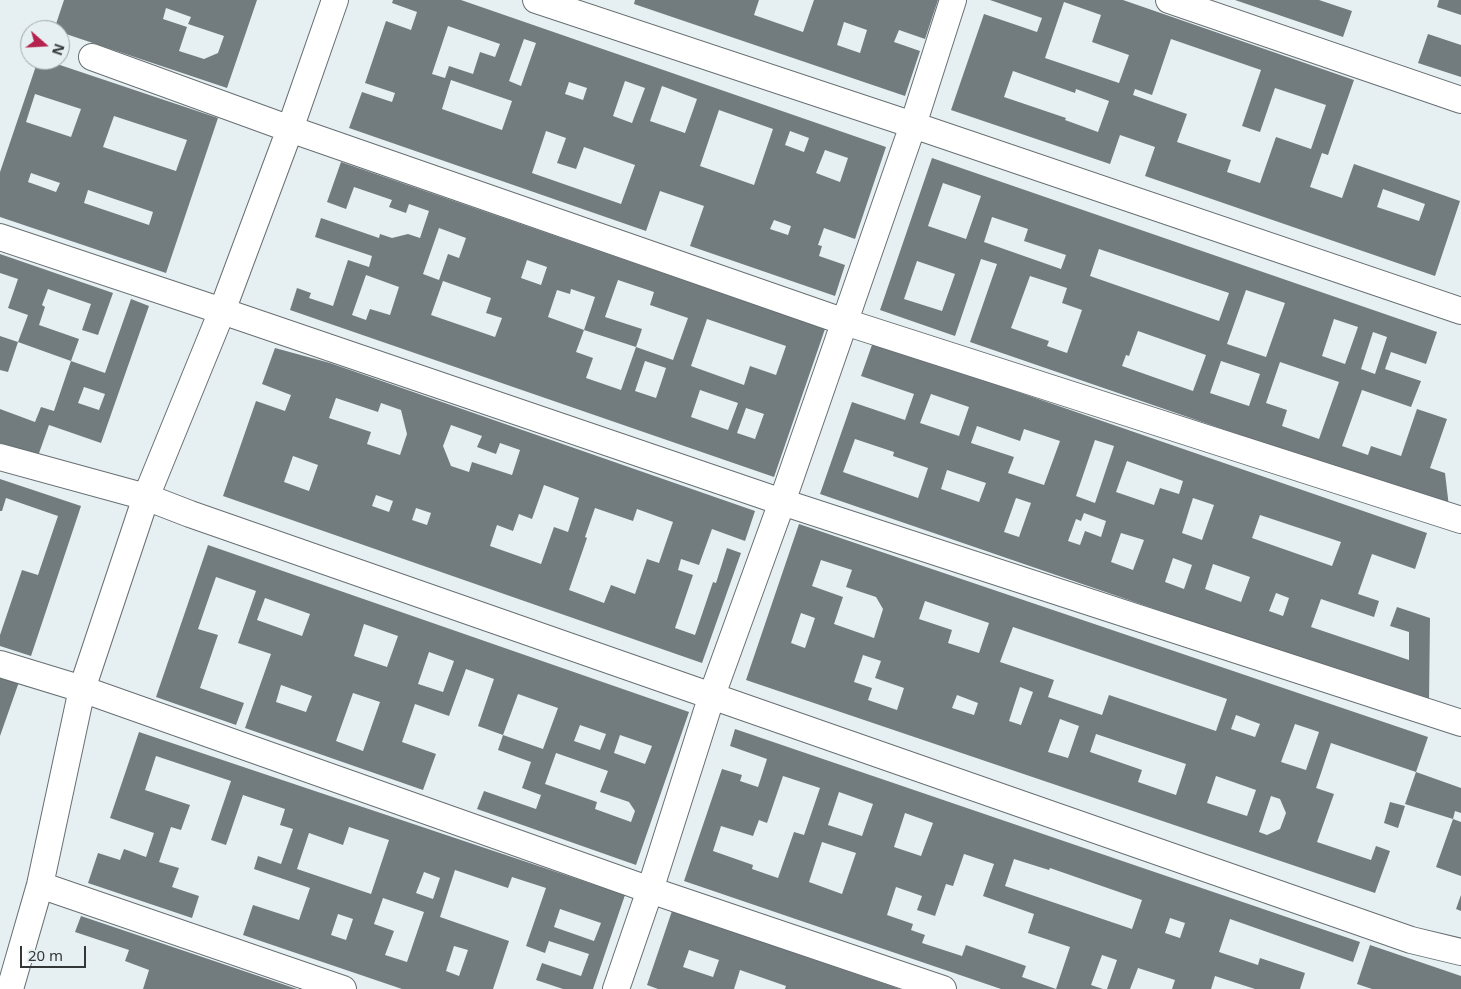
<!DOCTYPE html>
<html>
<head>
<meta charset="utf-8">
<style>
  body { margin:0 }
  #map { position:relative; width:1461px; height:989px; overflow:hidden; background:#e6f0f3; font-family:"Noto Sans",sans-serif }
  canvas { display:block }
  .north { position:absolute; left:20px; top:20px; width:50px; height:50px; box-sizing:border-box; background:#e6f0f3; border:1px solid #9ea6a8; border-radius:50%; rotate:109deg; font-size:14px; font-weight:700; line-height:20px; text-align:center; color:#333738 }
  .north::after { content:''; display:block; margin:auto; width:18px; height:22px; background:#b4234d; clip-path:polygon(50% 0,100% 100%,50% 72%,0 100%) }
  .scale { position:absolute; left:20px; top:946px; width:66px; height:22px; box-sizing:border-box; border:2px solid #333738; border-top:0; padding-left:6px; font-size:15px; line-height:18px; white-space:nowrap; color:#333738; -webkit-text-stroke:4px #e6f0f3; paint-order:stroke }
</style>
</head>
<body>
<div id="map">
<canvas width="1461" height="989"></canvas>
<div class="north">N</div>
<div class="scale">20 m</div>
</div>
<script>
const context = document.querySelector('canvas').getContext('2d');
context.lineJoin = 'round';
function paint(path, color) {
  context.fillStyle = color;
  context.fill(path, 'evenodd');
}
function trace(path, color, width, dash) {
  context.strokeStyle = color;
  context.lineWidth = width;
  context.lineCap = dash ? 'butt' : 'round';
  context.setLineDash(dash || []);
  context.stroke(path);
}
const building = new Path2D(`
  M64,0H257L227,88L60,32V30H54ZM166,8L191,17L188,24L224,36L218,53L204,59L179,51L187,27L163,19Z
  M393,0H461L886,147L855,239L824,228L818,245L822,246L819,256L845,265L835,296L690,246L704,206L660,191L646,231L349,128L362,92L392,102L395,93L365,83L386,21L411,30L417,12L392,3ZM448,26L500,44L495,57L480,52L473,74L449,66L445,78L432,74ZM524,39L536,43L521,86L509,81ZM451,80L512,101L502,130L442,109ZM625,81L645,88L632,123L613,116ZM569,82L587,88L583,100L565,94ZM662,86L697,99L685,133L650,121ZM719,110L773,129L754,185L700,166ZM546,131L566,138L557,163L576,169L584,147L635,165L621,204L532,173ZM790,131L809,138L804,152L785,145ZM825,150L848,158L840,182L816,173ZM774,220L791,226L788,235L770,229Z
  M635,0H759L754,15L803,32L814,0H938L925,39L899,30L894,42L920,51L905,96L634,4ZM844,22L867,30L860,53L837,45Z
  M990,0H1123L1354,80L1328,155L1322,153L1310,187L1342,198L1354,164L1460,201L1435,276L1145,176L1155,147L1120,135L1110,164L951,110L984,14L1037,32L1042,18ZM1064,2L1101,15L1092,42L1129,55L1119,83L1045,58ZM1171,39L1261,70L1242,126L1260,132L1275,88L1326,105L1311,149L1276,137L1260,183L1227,172L1231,160L1177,142L1187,114L1133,95L1135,89L1152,95ZM1013,71L1075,93L1076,89L1109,101L1098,132L1065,120L1066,118L1004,97ZM1383,189L1425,204L1419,221L1377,207Z
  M1235,0H1319L1352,11L1343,37Z
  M1439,0H1461V15L1437,7Z
  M1428,34L1461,45V77L1418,63Z
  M38,60H45L218,118L166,273L0,217V172ZM35,94L81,109L71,137L26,122ZM114,116L187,140L176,171L103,147ZM31,173L60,183L56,192L28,182ZM88,190L153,212L149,225L84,203Z
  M932,158L1437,332L1426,364L1391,352L1385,369L1421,381L1411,407L1362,390L1342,446L1368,455L1371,446L1401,456L1417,409L1447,419L1430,468L1445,473L1449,507L970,342L997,264L981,259L955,336L880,310ZM943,183L981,196L966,239L928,226ZM992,217L1028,229L1024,241L1066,255L1061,269L984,242ZM1099,249L1229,293L1219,321L1090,276ZM917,261L955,274L942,311L904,299ZM1030,276L1067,288L1062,303L1082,310L1067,353L1047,346L1049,341L1011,328ZM1246,290L1285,303L1266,357L1227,344ZM1334,319L1358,327L1345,364L1322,356ZM1138,331L1206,355L1193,391L1122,366L1126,355L1129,356ZM1373,332L1387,337L1375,374L1361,369ZM1221,361L1260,374L1249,406L1210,393ZM1280,362L1339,382L1319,439L1282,426L1287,410L1266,403Z
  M341,162L825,329L774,477L290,310L297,288L311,293L309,298L333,306L348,260L369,267L372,256L315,237L321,218L379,238L380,234L392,238L408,234L420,238L429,211L409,204L406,213L389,207L392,200L354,187L346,209L327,202ZM439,228L466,238L459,258L448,254L439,280L423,274ZM527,260L547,267L541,285L521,278ZM366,275L399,287L390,315L370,309L366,320L352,315ZM618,280L654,292L650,305L688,318L673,360L636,347L621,390L586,378L593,358L576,352L584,330L636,347L642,329L605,317ZM443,281L491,298L486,313L502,318L495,337L431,315ZM571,289L595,297L584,330L548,317L557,290L570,294ZM707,319L786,346L776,375L750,366L744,385L691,366ZM645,361L666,368L656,398L635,391ZM700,390L738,403L728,430L691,417ZM746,408L764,414L755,439L737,433Z
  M0,254L113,293L98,335L82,330L91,304L48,289L42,305L45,307L39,325L79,339L71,361L18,342L28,315L8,308L18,279L0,273Z
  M131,299L149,306L101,443L49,425L38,456L0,443V409L35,422L41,407L54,411L71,361L105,373ZM84,387L105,394L99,410L78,403Z
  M0,336L18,342L8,372L0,370Z
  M873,342L1427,533L1415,569L1372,554L1358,594L1379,601L1374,617L1321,599L1311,627L1409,660V632L1390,626L1397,607L1430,618L1429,703L820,494L852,402L905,420L914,394L861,376ZM931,394L969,407L959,436L920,423ZM977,426L1020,441L1024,429L1060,441L1044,485L1008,473L1014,457L971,443ZM855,439L894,452L893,456L928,468L918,498L843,472ZM1095,440L1114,446L1095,503L1076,496ZM1127,461L1183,481L1179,494L1160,488L1154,505L1116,492ZM947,470L986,483L979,502L941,489ZM1016,498L1031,503L1019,537L1004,532ZM1193,498L1214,505L1202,540L1182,533ZM1084,513L1106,521L1101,537L1085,531L1080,545L1068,541L1076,519L1081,521ZM1260,515L1341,542L1332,566L1252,538ZM1121,533L1144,540L1133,570L1111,562ZM1173,558L1192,565L1184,589L1165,582ZM1213,564L1250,577L1241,602L1205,589ZM1276,593L1289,598L1283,616L1269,611Z
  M275,348L330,363L755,511L745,541L712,529L699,565L681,559L678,570L693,575L675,628L695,635L713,582L716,583L727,548L741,553L702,663L223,496L256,401L285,411L291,395L262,384ZM336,398L378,412L381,403L401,410L407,434L400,455L367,444L371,432L329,418ZM451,425L482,436L477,447L496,454L500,443L520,450L512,475L472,462L469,472L451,466L443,446ZM293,456L318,465L309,491L284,482ZM544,485L579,498L568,532L554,527L541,564L490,546L497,525L513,531L519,514L532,519ZM376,495L393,501L389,512L372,506ZM416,508L431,513L427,525L412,520ZM595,508L633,521L637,509L673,522L659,563L647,559L635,594L611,585L604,603L569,590L587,538L585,537Z
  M0,479L81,506L31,656L0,646V635L22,570L38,575L58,516L6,498L2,511H0Z
  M799,524L1428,737L1416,772L1331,743L1316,788L1334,794L1317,842L1371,860L1376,846L1390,851L1375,893L746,680ZM821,560L852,570L846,587L876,597L883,609L874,638L834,624L843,597L812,586ZM925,601L989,623L979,653L948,643L952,630L919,619ZM801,613L815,618L805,648L791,643ZM1013,627L1227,699L1216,731L1109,695L1102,715L1048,697L1054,680L1000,662ZM863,655L881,661L875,678L904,688L897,710L868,700L872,688L854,682ZM1020,687L1033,692L1021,725L1009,721ZM957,695L978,703L974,715L952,708ZM1236,715L1260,724L1255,737L1231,729ZM1060,719L1079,726L1068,758L1048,752ZM1295,724L1319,732L1306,770L1281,762ZM1096,734L1186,764L1176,795L1138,782L1142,770L1090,752ZM1216,776L1256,790L1247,816L1207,803ZM1271,796L1280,799L1286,813L1280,829L1267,835L1259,832Z
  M208,545L689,712L636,865L477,809L484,791L536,809L541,795L522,788L531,762L498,750L503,735L478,726L494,679L466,669L449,716L415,704L402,742L436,754L423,790L245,728L271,654L238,643L256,591L216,577L198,629L218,635L200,688L244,703L236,725L156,697ZM265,598L310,614L302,636L257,620ZM364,624L398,636L387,667L354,656ZM429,652L454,661L443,692L418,684ZM281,685L312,696L306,712L276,702ZM353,693L380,702L363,751L336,741ZM518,694L558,708L543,749L503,735ZM580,725L606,734L600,750L574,741ZM620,735L652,746L645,764L614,753ZM556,753L608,771L600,792L629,802L635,811L631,822L595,809L597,802L545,784Z
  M0,676L19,682L0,736Z
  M735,729L1360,942L1353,962L1230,919L1219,952L1258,965L1260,958L1305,973L1300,989H1255L1215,976L1211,989H1172L1175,980L1138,968L1130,989H1107L1117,960L1102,955L1091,985L1103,989H1056L1070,947L1028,933L1034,914L983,896L994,864L964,854L953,886L946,884L935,916L917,910L922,896L896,887L887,915L913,924L911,930L925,935L922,943L962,956L966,945L1026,966L1022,977L1056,989H1001L684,881L722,769L742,775L740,781L758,787L767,759L730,746ZM783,776L820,788L804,835L794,832L778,878L752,869L753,865L713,851L721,826L753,836L759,820L767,823ZM839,792L873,804L862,836L828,825ZM905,813L933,823L921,856L894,847ZM822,842L856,853L842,894L809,882ZM1014,859L1049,870L1050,868L1142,900L1132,929L1005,886ZM1170,918L1185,923L1180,938L1165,933Z
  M139,732L625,895L593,989H563L536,980L542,963L581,976L589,954L549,941L545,953L526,946L546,888L512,877L508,888L455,870L440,917L509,941L493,989H402L243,935L253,905L299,920L310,888L254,869L258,856L281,864L293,829L280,825L285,809L243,795L226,845L211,840L231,781L156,756L145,790L190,805L181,830L171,827L159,862L179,868L172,887L199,896L192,918L88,883L98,853L120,860L124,849L146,857L154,833L110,818ZM349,827L389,840L371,894L297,869L309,833L343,845ZM424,872L440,878L433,899L416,893ZM383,898L424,912L407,962L385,955L394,931L374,924ZM560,909L601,923L594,941L554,927ZM338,914L353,919L346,940L331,935ZM454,946L468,950L459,976L446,971Z
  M1416,772L1461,788V813L1455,811L1453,819L1405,804Z
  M1390,802L1405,806L1398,828L1384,823Z
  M1453,819L1461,822V876L1436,867Z
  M1461,895V911L1456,909Z
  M672,911L783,949L900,989H785L786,986L740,970L734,989H658L647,985ZM689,950L719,960L713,977L683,967Z
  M81,916L297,989H143L149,970L125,961L129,950L75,932Z
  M1370,945L1461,976V989H1372L1357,984Z`);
const minor = new Path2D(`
  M536,0L913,125L1461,311
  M1169,0L1461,100
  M92,57L290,129L845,322L1461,520
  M0,237L222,311L782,502L1461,723
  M0,457L146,497L190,514L1411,940L1461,952
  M0,664L82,689L650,890L943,989
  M40,885L343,989
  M10,989L40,885L82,689L146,497L222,311L290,129L335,0
  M616,989L650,890L712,695L782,502L913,125L953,0`);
paint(building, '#727b7e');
trace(minor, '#676f72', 28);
trace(minor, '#fff', 26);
</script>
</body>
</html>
